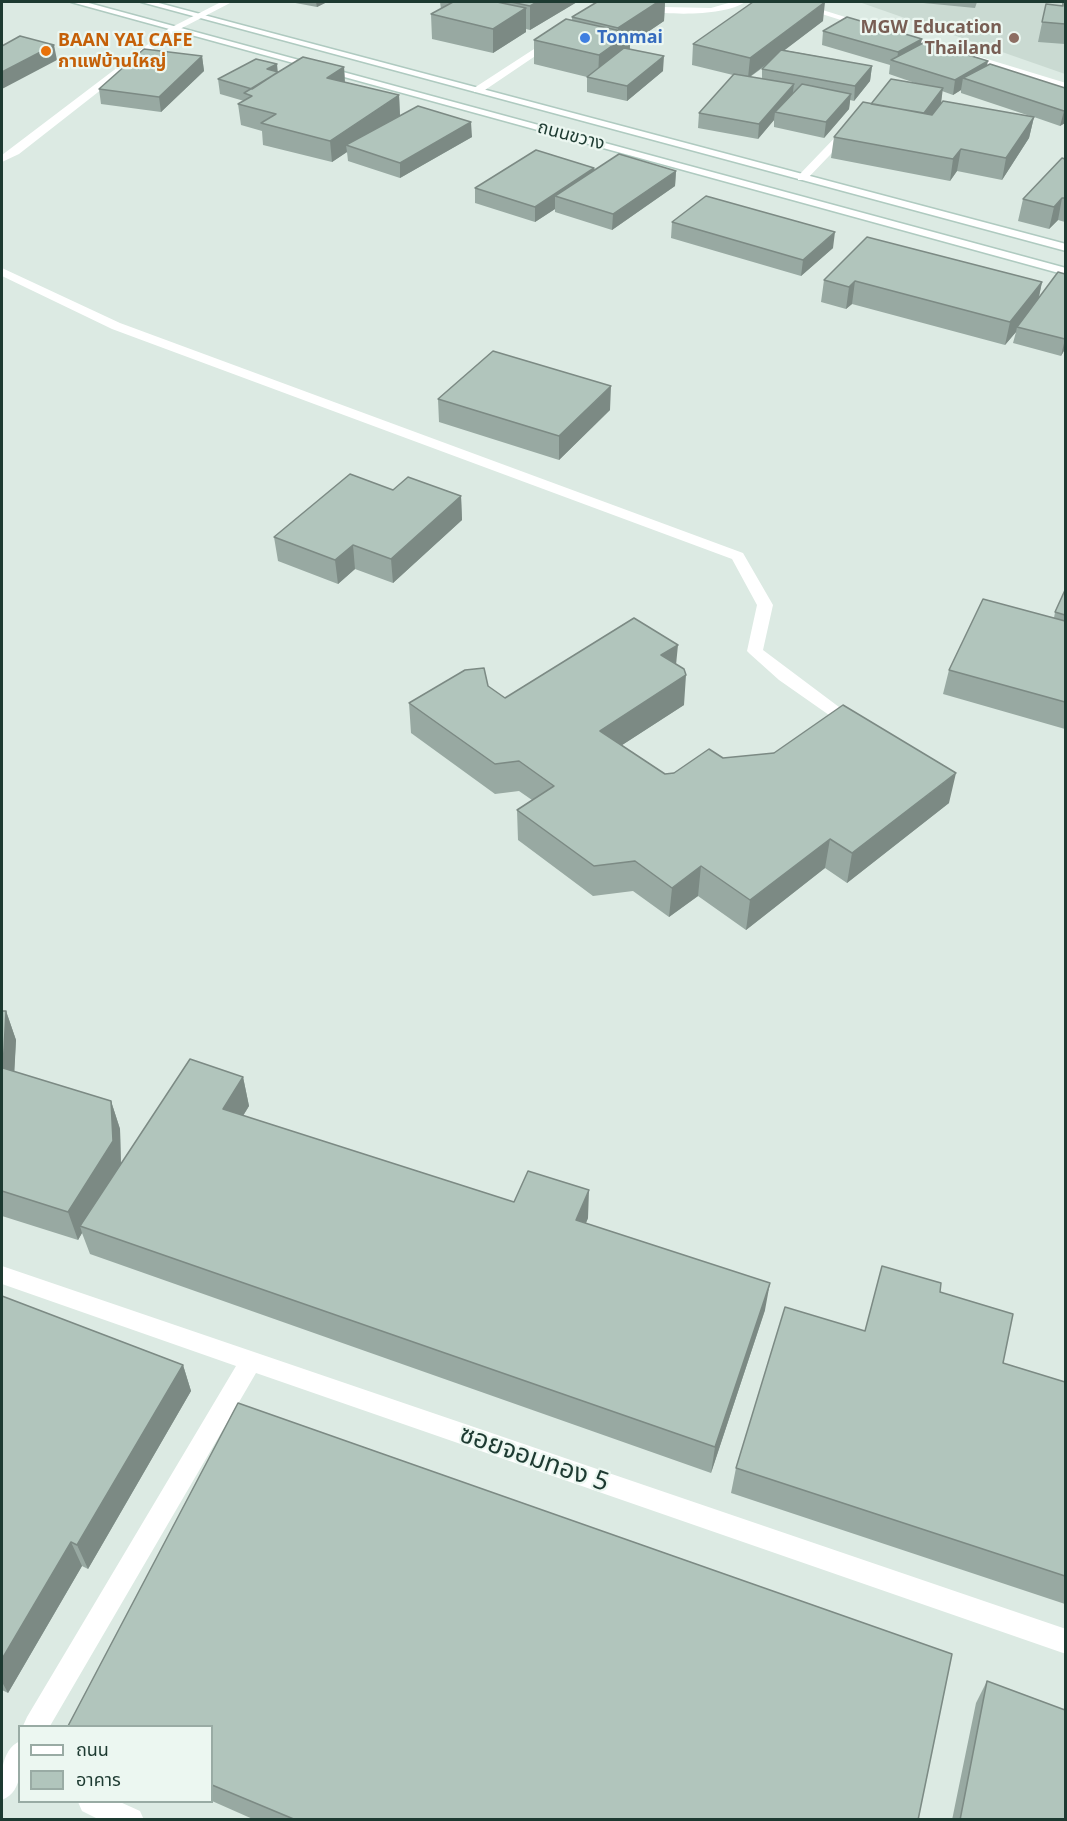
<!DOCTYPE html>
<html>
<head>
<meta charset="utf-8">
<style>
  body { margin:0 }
  #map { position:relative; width:1067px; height:1821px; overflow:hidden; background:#dceae3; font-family:"Noto Sans","Noto Sans Thai",sans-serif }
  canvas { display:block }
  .frame { position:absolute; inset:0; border:3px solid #1d3a31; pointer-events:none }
  .legend { position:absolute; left:18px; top:1725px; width:195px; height:78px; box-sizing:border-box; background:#ecf7f1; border:2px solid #99aba4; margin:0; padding:8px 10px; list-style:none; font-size:18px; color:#1d3a31 }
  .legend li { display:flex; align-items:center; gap:12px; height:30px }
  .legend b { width:30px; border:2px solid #99aba4 }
</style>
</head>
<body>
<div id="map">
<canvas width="1067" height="1821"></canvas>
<div class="frame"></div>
<ul class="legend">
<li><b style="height:8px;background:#fff"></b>ถนน</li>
<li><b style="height:16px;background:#b1c5bc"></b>อาคาร</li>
</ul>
</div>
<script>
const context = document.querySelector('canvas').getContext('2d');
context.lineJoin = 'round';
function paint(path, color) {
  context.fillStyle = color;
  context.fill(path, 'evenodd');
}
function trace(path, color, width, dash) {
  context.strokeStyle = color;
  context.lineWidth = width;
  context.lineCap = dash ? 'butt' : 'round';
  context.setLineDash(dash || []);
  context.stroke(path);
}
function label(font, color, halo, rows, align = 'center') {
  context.font = font + ' "Noto Sans","Noto Sans Thai",sans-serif';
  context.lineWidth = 4.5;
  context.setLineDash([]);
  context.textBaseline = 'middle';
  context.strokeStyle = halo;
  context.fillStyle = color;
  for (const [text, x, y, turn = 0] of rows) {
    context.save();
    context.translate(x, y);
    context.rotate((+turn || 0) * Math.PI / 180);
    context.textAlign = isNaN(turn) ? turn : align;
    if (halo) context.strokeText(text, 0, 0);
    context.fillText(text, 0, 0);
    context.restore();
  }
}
const built = new Path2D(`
  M859,2H1065V74Z`);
const service = new Path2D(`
  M172,26L180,28L19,154L2,162V155Z
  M551,38L559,40L482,92H474V88Z
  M2,268L120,323L743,553L773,605L763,650L863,725L861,729H849L779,680L750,654L747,651L757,605L732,559L112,329L2,276Z`);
const minor = new Path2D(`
  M221,2H232L178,30L170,28Z
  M620,2H636L663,7L711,8L732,2H745C723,18 642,17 620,2Z
  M784,2H797L874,26L866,28Z
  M898,32L1066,83V89L895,37V33Z
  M849,126L854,129L853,131L806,180H798V176L845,127Z
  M2,1266L1066,1629V1654L256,1373L50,1726H23L27,1717L236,1366L2,1284Z
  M20,1741C20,1762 25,1791 2,1800C0,1780 0,1750 20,1741Z
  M78,1802H120L140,1811L144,1820H100L82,1811Z`);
const secondary = new Path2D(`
  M71,2H85L1066,268V275Z
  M141,2H155L1066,244V251Z`);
const wall = new Path2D(`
  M290,2H327L317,7Z
  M440,2H577L530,30L526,29V32L493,53L432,39L431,14L441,9Z
  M597,2H665L664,21L630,44V49L663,71L627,101L587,92V77L534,64V40L572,20V17Z
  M913,2H977L975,8Z
  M1063,2H1065V44L1038,42L1046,4L1062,6Z
  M823,21L784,50L872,66L870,81L854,101L850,100L849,109L824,138L774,127V120L758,139L698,128L699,113L733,75L692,65L693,44ZM769,63L762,69V79L750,77Z
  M823,31L921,44L987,66L1065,88V123L1060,126L1034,117L1029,138L1002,180L957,171L950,181L831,158L834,137L871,104L918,84L889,74L890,65L822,45ZM961,90V93L1033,117L941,103L942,91L953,95Z
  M202,56L204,71L161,112L101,104L99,89Z
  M344,67L345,82L399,95L400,116L472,137L400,178L348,161L347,152L332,162L263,145L262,131L241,125L238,104L244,101L220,94L218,79L278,72Z
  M1065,159V222L1058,220L1049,229L1018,221L1023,199Z
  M594,170L676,171L675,186L612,230L555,212V209L535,222L475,203V188Z
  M672,222L833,248L801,276L671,238Z
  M1065,274V349L1061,356L1013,343L1016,332L1005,345L852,304L846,309L821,302L824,280L1042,282L1039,297Z
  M438,399L610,410L559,460L439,422Z
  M393,490L461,496L462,520L393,583L355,569L338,584L278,561L274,537Z
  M1065,590V729L943,694L949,670L1054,618L1055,612Z
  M676,665L684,705L622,745L665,774L674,773L723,758L949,803L847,883L825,868L746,930L698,896L669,917L633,891L593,896L518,840L517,810L532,800L519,791L495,794L411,733L409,703L488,686L505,698Z
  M2,1011H6L16,1040L14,1072L111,1101L120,1129L121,1164L243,1077L249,1106L243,1116L514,1202L588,1218L586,1223L765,1310L711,1473L90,1254L82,1233L78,1240L2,1216Z
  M940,1292L1003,1363L1065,1382V1604L731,1493L736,1468L865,1330Z
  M2,1296L183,1365L191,1391L88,1569L82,1566L8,1693L2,1690Z
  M238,1403L952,1654L918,1820H255L212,1801V1726H68Z
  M987,1681L1065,1820H952L976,1703Z`);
const shadedWall = new Path2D(`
  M316,2H327L317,7Z
  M537,2H577L530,30V6Z
  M658,2H665L664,21L630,44L629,58L598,80L599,55L618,42V28Z
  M825,2L823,21L748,78L750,58Z
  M526,8V32L493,53V29Z
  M922,39L919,53L897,61L898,52Z
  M54,45L57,60L2,89V72Z
  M202,56L204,71L161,112L159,97Z
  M664,56L663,71L627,101V86Z
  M988,61L985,75L963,78L961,90L953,95L955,80Z
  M277,64L278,74L267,69Z
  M872,66L870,81L854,101L855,86Z
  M344,67L345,87L327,78Z
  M794,84L792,99L775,112L774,120L758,139L759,124Z
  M943,88L941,103L919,133L921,118Z
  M851,94L849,109L824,138L826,122Z
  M399,95L400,116L346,145L347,152L332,162L330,141Z
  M1065,110V123L1060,126L1064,111Z
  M1034,117L1029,138L1002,180L1006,158Z
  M471,122L472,137L400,178V163Z
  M961,149L957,171L950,181L953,159Z
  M594,168V184L555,196V209L535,222V207Z
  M676,171L675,186L612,230L613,214Z
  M1062,198L1058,220L1049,229L1054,207Z
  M835,232L833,248L801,276L803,260Z
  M855,281L852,304L846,309L849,287Z
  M1042,282L1037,305L1017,327L1016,332L1005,345L1010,322Z
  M1065,338V349L1061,356L1065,339Z
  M611,386L610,410L559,460V436Z
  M461,496L462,520L393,583L391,559Z
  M353,545L355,569L338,584L335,560Z
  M678,645L675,675L661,655Z
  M686,675L684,705L599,760L600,731Z
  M956,773L949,803L847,883L852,853Z
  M830,839L825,868L746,930L750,900Z
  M701,866L698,896L669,917L672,888Z
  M6,1011L16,1040L13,1098L3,1068Z
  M243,1077L249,1106L229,1138L223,1109Z
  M111,1101L120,1129L121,1169L80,1226L82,1233L78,1240L68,1212Z
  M589,1190L588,1218L575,1248L576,1220Z
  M770,1283L765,1310L711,1473L715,1447Z
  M183,1365L191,1391L88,1569L77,1545Z
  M71,1542L82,1566L8,1693L2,1682V1659Z`);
const building = new Path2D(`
  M453,2H497L526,8L493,29L431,14Z
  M511,2H537L530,6Z
  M597,2H658L618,28L572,17Z
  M753,2H825L750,58L693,44Z
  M1063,2H1065V24L1042,22L1046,4L1063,6Z
  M847,17L922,39L898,52L823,31Z
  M566,19L630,33L599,55L534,40Z
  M20,36L54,45L2,72V46Z
  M925,42L988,61L955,80L891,60Z
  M624,48L664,56L627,86L587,77Z
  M144,49L202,56L159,97L99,89Z
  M781,50L872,66L855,86L762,69Z
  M303,57L344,67L327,78L399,95L330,141L261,123L276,114L238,104L252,96L244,93Z
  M256,59L277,64L267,69L278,72L252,89L218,79Z
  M990,64L1065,88V110L1064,111L963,78Z
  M734,74L794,84L759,124L699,113Z
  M891,79L943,88L924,113L871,104Z
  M802,84L851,94L826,122L775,112Z
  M943,101L1034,117L1006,158L961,149L953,159L834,137L863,102L932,115Z
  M418,106L471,122L400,163L346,145Z
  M536,150L594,168L535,207L475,188Z
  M619,154L676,171L613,214L555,196Z
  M1062,158L1065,159V198H1062L1054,207L1023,199Z
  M706,196L835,232L803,260L672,222Z
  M867,237L1042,282L1010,322L855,281L849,287L824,280Z
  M1058,272L1065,274V339L1017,327Z
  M493,351L611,386L559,436L438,399Z
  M350,474L393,490L408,477L461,496L391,559L353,545L335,560L274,537Z
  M1065,590V615L1055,612Z
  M983,599L1065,621V702L949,670Z
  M634,618L678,645L661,655L684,669L686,675L600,731L665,774L674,773L709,749L723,758L774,753L843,705L956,773L852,853L830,839L750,900L701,866L672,888L635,861L594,866L517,810L554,786L519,761L495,764L409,703L465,670L484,668L488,686L505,698Z
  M2,1011H6L3,1068L111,1101L113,1141L68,1212L2,1191Z
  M190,1059L243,1077L223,1109L514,1202L528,1171L589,1190L576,1220L770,1283L715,1447L80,1226Z
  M882,1266L941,1283L940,1292L1013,1314L1003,1363L1065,1382V1576L736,1468L785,1307L865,1331Z
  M2,1296L183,1365L77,1545L71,1542L2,1659Z
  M238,1403L952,1654L918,1820H296L212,1785V1726H68Z
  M987,1681L1065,1710V1820H960Z`);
const markers = [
  [585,38,6,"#3f7fe0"],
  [1014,38,6,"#8d6e63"],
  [46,51,6,"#e8710a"]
];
const farEducationnames = [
  ["MGW Education",1002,28],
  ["Thailand",1002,49]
];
const farShopnames = [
  ["Tonmai",597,38]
];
const farFoodnames = [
  ["BAAN YAI CAFE",58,41],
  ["กาแฟบ้านใหญ่",58,62]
];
const farStreetnames = [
  ["ถนนขวาง",571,136,15]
];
const nearStreetnames = [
  ["ซอยจอมทอง 5",534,1459,19]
];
paint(built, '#cadad2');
trace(secondary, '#afcac0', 3);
paint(service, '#fff');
paint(minor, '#fff');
paint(secondary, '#fff');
paint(wall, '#98a9a2');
paint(shadedWall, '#7c8a84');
paint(building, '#b1c5bc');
trace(building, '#7c8a84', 1.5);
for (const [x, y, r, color] of markers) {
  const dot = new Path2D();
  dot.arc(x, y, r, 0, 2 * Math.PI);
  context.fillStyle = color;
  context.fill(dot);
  trace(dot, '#ecf7f1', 2);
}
label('bold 18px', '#785e54', '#ecf7f1', farEducationnames, 'right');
label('bold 18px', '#366cbe', '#ecf7f1', farShopnames, 'left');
label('bold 18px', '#c56008', '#ecf7f1', farFoodnames, 'left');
label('18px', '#1d3a31', '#ecf7f1', farStreetnames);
label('26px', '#1d3a31', '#ecf7f1', nearStreetnames);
</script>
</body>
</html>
